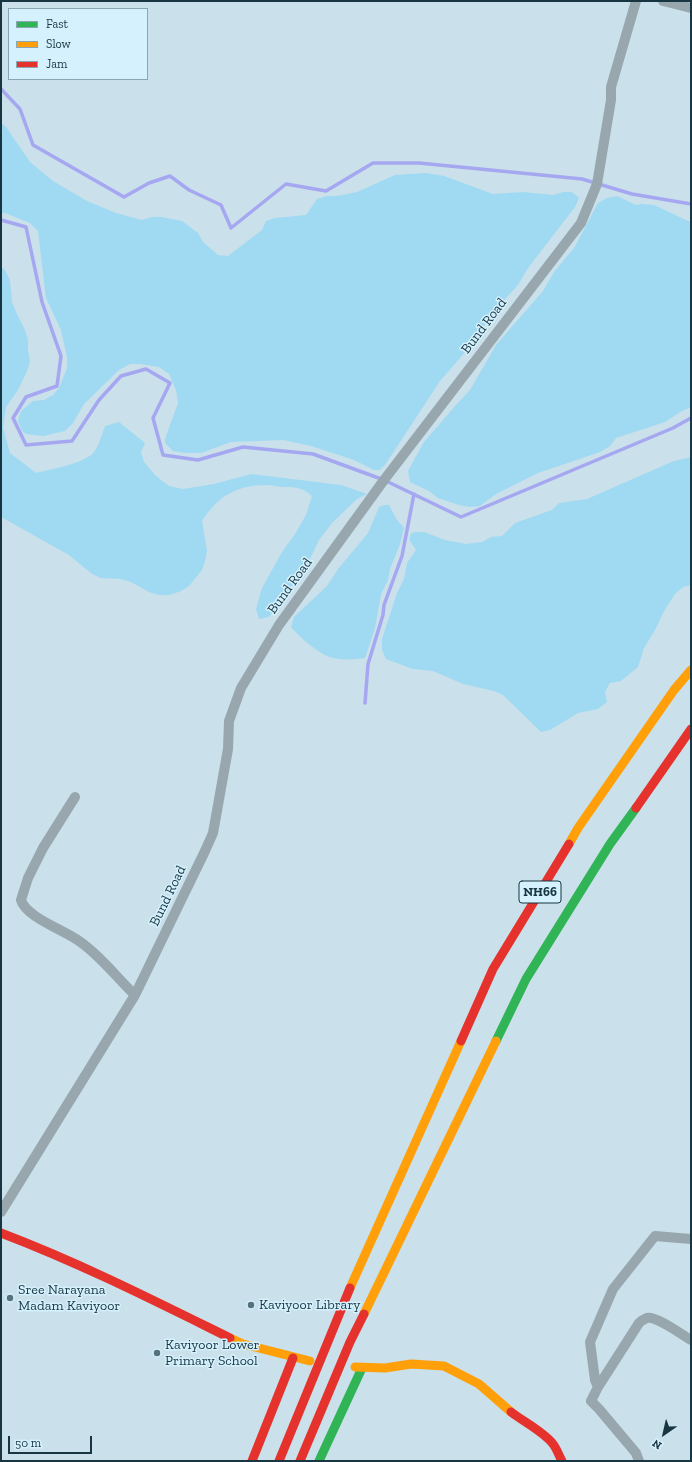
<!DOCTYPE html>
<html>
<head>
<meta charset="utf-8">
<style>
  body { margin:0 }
  #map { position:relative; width:692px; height:1462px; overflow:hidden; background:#cae0ea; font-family:"Zilla Slab",serif }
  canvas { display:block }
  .frame { position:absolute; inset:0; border:2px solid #173642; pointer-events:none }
  .legend { position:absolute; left:8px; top:8px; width:140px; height:72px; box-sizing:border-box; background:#d5f1fd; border:1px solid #89a6b2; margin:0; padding:5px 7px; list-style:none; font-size:12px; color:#173642 }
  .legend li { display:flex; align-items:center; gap:8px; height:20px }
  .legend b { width:20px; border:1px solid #89a6b2 }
  .north { position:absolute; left:644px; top:1414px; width:40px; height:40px; -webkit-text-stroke:3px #d5f1fd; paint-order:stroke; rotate:214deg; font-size:11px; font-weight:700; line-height:16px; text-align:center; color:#173642 }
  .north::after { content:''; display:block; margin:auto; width:14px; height:18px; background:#173642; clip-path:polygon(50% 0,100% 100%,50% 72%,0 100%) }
  .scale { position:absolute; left:8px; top:1436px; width:84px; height:18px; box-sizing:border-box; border:2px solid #173642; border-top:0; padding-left:5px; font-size:12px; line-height:14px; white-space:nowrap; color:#173642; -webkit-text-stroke:3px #d5f1fd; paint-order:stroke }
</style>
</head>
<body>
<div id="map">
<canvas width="692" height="1462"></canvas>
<div class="frame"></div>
<ul class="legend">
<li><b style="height:5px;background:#30b455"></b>Fast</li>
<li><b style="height:5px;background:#ff9f0a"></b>Slow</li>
<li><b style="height:5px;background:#e5322d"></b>Jam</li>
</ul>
<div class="north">N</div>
<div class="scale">50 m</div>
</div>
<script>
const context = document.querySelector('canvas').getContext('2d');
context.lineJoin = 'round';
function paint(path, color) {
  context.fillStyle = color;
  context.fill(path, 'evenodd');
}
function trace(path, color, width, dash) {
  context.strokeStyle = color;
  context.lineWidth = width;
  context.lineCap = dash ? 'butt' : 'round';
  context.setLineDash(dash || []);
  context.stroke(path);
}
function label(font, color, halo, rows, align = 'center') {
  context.font = font + ' "Zilla Slab",serif';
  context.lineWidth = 3;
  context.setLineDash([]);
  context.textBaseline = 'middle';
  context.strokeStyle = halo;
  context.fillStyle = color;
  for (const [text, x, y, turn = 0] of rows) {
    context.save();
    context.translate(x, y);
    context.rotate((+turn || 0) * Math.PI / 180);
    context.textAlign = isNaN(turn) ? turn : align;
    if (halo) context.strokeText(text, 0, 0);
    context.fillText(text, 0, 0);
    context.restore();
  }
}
const green = new Path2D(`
  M1,123L6,127L30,162L53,181L87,201L116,213L142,220L152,217H161L182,221L198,233L203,242L218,255L228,256L262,230L266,221L275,218L306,215L317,199L327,196H337L357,192L395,175L425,173L444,176L493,194L523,192L553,195L563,192H572L579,198L575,207L528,268L518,285L497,308L467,350L440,381L385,465L380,470H374L354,460L311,446L283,440L231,442L201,453H185L173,451L165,443V439L178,403L176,390L169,374L159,367L140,364H130L119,370L84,404L73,423L65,431L43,436L26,434L22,431L18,421L21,411L33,401L44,400L53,395L59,388L67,368V357L61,330L46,298L38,231L30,223L5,213H1Z
  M617,196L636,205L641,204L654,205L688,221H691V407L682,411L665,422L616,438L610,446L600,452L538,473L496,494L480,506L469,507L459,505L438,498L429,491L410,482L408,471L424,442L456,405L470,390L496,345L543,291L554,272L574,248L598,203L607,198Z
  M1,267L5,270L10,280L12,302L16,312L25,330L28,340V350L30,361L27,371L18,390L6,407L3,428L10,453L36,473C51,469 84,464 94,452C99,446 102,433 105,426L119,422L145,443L141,452L144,462L156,476L169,486L183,489L214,484L251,474L341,485L367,494L357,499L332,523L319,540L306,567L269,617L259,619L256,609L262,588L282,552L295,534L306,515L312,496C301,486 293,487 280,487C276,486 272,485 267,485C237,485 218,496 202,521L207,551L205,561L202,570L189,586L181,591L170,595H159L149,592L131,582L121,579L101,578L92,574L69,555L1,517Z
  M691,457V585L683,587L675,594L664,611L655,630L644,648L638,667L621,681L610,683L605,692L607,702L598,709L578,713L550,730L541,732L503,695L494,691L463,684L433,671L413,669L386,659L382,650V639L397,593L404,579L407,563L416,550L410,541V535L413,532H424L445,540L466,544L482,542L491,537L502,536L515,523L552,510L559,503L587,499L674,461Z
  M384,505H389L397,520L404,528L400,544L390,569L388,580L381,594L375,628L365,658C354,659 342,661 330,657C319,654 298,636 291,627L294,617L327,586L338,569L368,533L379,507Z`);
const stream = new Path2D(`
  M1,89L20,109L33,145L124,197L149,183L170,176L189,190L221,205L231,228L286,184L326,191L373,163H419L582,179L632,194L691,204
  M1,220L26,227L42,302L61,356L57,386L26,397L13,418L26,445L72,441L99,400L121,376L146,369L170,383L153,418L163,455L198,460L243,447L313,454L384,480L461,517L673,428L691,418
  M365,703L368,664L383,615L384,605L402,556L414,494`);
const street = new Path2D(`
  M663,1L691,8
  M75,797L43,848L28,878L21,900C26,917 64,930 79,941C100,955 116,977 135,995
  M1,1212L135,995L205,851L213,833L228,749L229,721L241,688L279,625L384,480L581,223L597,184L611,100V87L636,1
  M598,1387L639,1323C641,1321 644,1319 647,1318C657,1316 682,1335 691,1340
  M639,1461L636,1453L599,1409L591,1401L598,1387L595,1380L590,1342L613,1289L655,1236L691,1239`);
const fast = new Path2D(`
  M496,1041L526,979L610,844L636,808
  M319,1461L362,1368`);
const slow = new Path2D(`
  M569,844L578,828L674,690L691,670
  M350,1288L461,1041
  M364,1314L496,1041
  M230,1338L243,1344L310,1361
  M355,1367L385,1368L411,1364L444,1366L479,1384L511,1412`);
const jam = new Path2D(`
  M636,808L691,729
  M461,1041L493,969L569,844
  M1,1233C80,1263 155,1301 230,1338
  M511,1412C524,1422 544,1432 553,1444C557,1449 559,1456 562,1461
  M252,1461L293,1358
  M279,1461L350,1288
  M300,1461L350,1342L364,1314`);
const markers = [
  [10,1298,4,"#56727d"],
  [251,1305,4,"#56727d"],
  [157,1353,4,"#56727d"]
];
const shields = [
  [540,892,42]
];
const shieldNames = [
  ["NH66",540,892]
];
const streetNames = [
  ["Bund Road",484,326,-53],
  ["Bund Road",290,586,-54],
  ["Bund Road",168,896,-64]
];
const poiNames = [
  ["Sree Narayana",18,1290],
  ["Madam Kaviyoor",18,1306],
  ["Kaviyoor Library",259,1305],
  ["Kaviyoor Lower",165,1345],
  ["Primary School",165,1361]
];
paint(green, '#9fdaf2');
trace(stream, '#a6a7f1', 3.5);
trace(street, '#98a7ae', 10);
trace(fast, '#30b455', 9);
trace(slow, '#ff9f0a', 9);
trace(jam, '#e5322d', 9);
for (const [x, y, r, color] of markers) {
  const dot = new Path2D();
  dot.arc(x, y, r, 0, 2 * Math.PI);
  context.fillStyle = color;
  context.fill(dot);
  trace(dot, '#d5f1fd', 1.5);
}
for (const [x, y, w] of shields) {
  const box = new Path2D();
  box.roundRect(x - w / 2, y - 11, w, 22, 3);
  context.fillStyle = '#d5f1fd';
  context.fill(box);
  trace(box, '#173642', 1);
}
label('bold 13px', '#173642', null, shieldNames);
label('14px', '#173642', '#d5f1fd', streetNames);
label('14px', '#173642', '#d5f1fd', poiNames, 'left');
</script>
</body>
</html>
